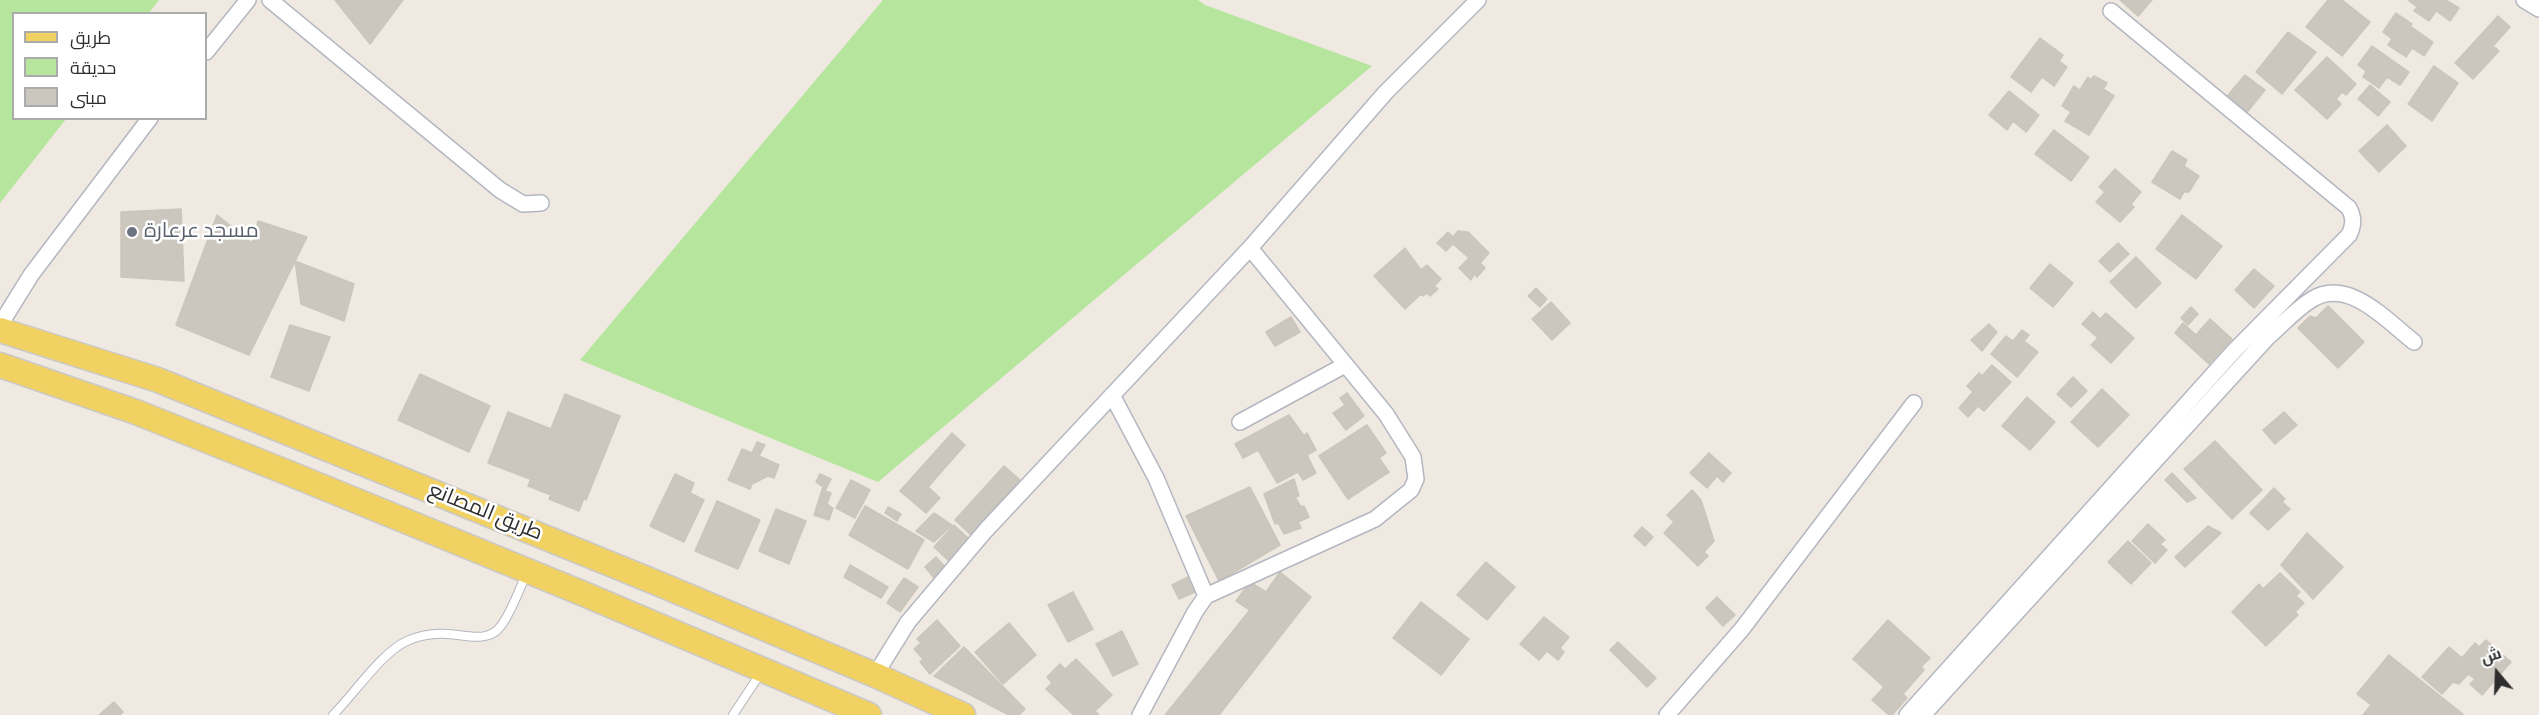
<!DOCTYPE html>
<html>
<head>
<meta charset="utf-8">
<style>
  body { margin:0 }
  #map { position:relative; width:2539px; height:715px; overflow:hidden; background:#efe9e1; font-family:"Source Sans 3",Cairo,sans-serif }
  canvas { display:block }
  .legend { position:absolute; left:12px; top:12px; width:195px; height:108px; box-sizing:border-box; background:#fff; border:2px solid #ababab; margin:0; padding:8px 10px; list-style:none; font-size:18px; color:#2e2e2e }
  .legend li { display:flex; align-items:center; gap:12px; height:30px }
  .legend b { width:30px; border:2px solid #ababab }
  .north { position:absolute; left:2467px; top:643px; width:60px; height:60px; -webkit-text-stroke:4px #fff; paint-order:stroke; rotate:341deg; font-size:16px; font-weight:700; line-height:24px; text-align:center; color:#2e2e2e }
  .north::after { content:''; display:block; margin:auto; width:21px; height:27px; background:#2e2e2e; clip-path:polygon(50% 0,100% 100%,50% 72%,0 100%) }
</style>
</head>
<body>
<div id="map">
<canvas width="2539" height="715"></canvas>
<ul class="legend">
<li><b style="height:8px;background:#f2d163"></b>طريق</li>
<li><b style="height:16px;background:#b6e59e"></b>حديقة</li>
<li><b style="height:16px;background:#cbc7bf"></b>مبنى</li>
</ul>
<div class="north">ش</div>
</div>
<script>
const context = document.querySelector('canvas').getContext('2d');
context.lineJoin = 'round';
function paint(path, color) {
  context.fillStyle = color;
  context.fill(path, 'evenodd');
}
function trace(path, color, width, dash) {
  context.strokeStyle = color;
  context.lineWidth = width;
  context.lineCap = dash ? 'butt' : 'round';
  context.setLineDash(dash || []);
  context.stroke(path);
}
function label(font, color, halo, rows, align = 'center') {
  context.font = font + ' "Source Sans 3",Cairo,sans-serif';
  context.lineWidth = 5;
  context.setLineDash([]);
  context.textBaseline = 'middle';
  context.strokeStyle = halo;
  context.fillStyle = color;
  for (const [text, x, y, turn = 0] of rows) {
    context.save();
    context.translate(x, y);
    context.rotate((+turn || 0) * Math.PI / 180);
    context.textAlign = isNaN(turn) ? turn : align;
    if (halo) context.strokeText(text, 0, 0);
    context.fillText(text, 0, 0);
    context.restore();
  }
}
const green = new Path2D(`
  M0,0H159L149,13L14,14V118L66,119L0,203Z
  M883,0H1198L1205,5L1372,66L878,482L580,360Z`);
const building = new Path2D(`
  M335,0H403L370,44Z
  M2120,0H2152L2138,16Z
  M2328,0H2342L2370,22L2342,56L2306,27Z
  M2408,0H2446L2459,8L2450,21L2436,11L2429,21L2414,11L2417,7Z
  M2396,13L2412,24L2410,26L2433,42L2424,56L2412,48L2406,57L2388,45L2392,39L2383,32Z
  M2498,16L2510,27L2493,46L2499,51L2473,79L2455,63Z
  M2288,32L2316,52L2282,94L2256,72Z
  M2040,38L2063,55L2059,61L2067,67L2054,86L2042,77L2031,92L2011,77Z
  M2372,46L2409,72L2400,85L2387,77L2379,88L2363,77L2366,71L2358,65Z
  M2327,57L2356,84L2346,95L2342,92L2336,99L2341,104L2327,119L2295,90Z
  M2434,66L2458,83L2432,121L2408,104Z
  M2245,75L2265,90L2244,116L2224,100Z
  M2094,76L2107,83L2103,89L2114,96L2089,135L2065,121L2071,112L2062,106L2074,86L2080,90L2088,77L2090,80Z
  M2370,85L2390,102L2378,116L2358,99Z
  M2009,91L2039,115L2026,132L2013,121L2007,130L1989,115Z
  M2387,125L2406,146L2379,172L2359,151Z
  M2054,130L2089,157L2071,181L2035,154Z
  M2172,151L2187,160L2184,166L2199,176L2189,192H2184L2180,199L2152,182Z
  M2115,169L2141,192L2131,204L2134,207L2120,222L2096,202L2105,192L2099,187Z
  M181,209L184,281L121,277V212Z
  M217,215L252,243L258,221L307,237L249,355L176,325Z
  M2182,215L2222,246L2196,279L2156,249Z
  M1458,231L1468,232L1489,253L1480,263L1485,268L1477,277L1474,274L1471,280L1459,268L1469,258L1453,244L1446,251L1437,243L1448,232L1453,237Z
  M2118,243L2129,254L2110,272L2099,261Z
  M1405,248L1421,270L1427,265L1441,279L1434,286L1438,289L1430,296L1427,293L1423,296L1421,294L1405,309L1374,276Z
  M2136,257L2161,283L2136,308L2110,282Z
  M295,261L354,284L344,321L301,304Z
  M2050,264L2073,283L2053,307L2030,288Z
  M2254,269L2274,286L2254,308L2235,290Z
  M1536,288L1547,299L1540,307L1528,296Z
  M1551,302L1570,323L1552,340L1532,319Z
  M2328,306L2364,342L2338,368L2298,328L2310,316L2316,318Z
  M2191,307L2198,314L2188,325L2181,318Z
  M2093,312L2100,319L2106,313L2134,338L2111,363L2091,345L2098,338L2082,324Z
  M1291,317L1300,332L1275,346L1266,332Z
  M2210,319L2232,339L2209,364L2175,333L2183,323L2196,335Z
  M1989,324L1997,332L1982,351L1971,340Z
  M290,325L330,337L309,391L271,377Z
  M2022,330L2029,335L2024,341L2038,352L2017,377L1991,354L2006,336L2013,341Z
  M1992,365L2011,382L1984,411L1978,406L1968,417L1959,408L1973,392L1967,386L1979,373L1982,376Z
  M420,374L490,406L469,452L398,420Z
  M2073,377L2087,391L2071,407L2057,394Z
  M2102,389L2129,415L2098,447L2071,422Z
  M1347,393L1364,416L1346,430L1333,413L1345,405L1340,398Z
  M565,394L620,416L586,500L584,498L579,511L549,499L551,495L528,486Z
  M2027,397L2055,422L2030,450L2002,426Z
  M508,412L551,429L530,479L488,463Z
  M2284,412L2297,425L2275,444L2263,430Z
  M1289,415L1304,436L1307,433L1316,450L1307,455L1316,473L1303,480L1298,472L1277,483L1258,450L1243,458L1235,444Z
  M1367,425L1386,453L1379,458L1389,472L1348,499L1319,456Z
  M952,433L965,445L928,487L940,498L926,513L900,491Z
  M2215,441L2262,490L2232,519L2184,469Z
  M757,442L765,445L759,456L779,465L774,478L768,476L752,484L750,489L728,480L742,449L752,453Z
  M1709,453L1731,473L1723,482L1717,476L1707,488L1690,473Z
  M1004,466L1020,480L971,535L955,520Z
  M2172,473L2196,498L2187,502L2165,480Z
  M675,474L694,483L690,493L704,500L684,542L650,526Z
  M820,474L831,479L825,491L831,493L827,504L833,508L829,520L814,515L823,487L816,482Z
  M1294,479L1299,496L1295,497L1301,507L1304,506L1309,517L1298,522L1301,528L1284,534L1278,523L1275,524L1264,494Z
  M851,480L870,490L855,518L836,508Z
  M1250,487L1280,545L1219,581L1186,516Z
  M2274,488L2285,499L2282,502L2290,509L2268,530L2250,513Z
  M1692,490L1701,500L1714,541L1704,552L1708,556L1698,566L1664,533L1674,522L1667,515Z
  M717,501L760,520L738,569L695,551Z
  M865,506L924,540L908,569L849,535Z
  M888,507L901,514L897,521L885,513Z
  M776,509L806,521L789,564L759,551Z
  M934,513L952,525L934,542L916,531Z
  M2148,524L2165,540L2160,544L2167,550L2155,563L2132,541Z
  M954,525L969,539L949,561L934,547Z
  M2208,526L2221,533L2185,567L2175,557Z
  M1642,527L1653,537L1645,546L1634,536Z
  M2307,533L2343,567L2313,599L2281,565Z
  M2128,541L2151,563L2131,584L2108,562Z
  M936,557L945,567L934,578L925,567Z
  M1486,562L1515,587L1487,620L1457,595Z
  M850,565L888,587L881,598L844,577Z
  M1280,572L1311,597L1219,715H1165L1250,610L1236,601L1250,582L1266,592Z
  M2280,573L2300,592L2296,596L2304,603L2295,612L2298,615L2266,646L2232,612L2259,584L2263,589Z
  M1190,576L1197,591L1179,599L1172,585Z
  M904,578L918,587L900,612L887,603Z
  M1073,592L1093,629L1068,642L1048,605Z
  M1717,597L1735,615L1723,626L1706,608Z
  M1421,602L1469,639L1441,675L1393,638Z
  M1544,617L1569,637L1560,648L1564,652L1558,660L1547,651L1539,660L1520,644Z
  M937,620L960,646L930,674L920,662L923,659L914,649L921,643L917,639Z
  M1888,620L1930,658L1921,667L1924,670L1903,694L1907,698L1892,715H1889L1872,700L1884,687L1853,659Z
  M1009,623L1036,655L1003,684L975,652Z
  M1122,631L1138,664L1113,676L1096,644Z
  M2486,640L2511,662L2482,695L2470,684L2475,679L2468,674L2459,684L2453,682L2442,694L2422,677L2449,647L2462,658L2475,643L2479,647Z
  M1618,642L1656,678L1647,687L1610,650Z
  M964,647L1025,709L1019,715H1009L934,676Z
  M2389,655L2464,715H2363L2371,705L2357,694Z
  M1076,659L1112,695L1095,711L1099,715H1074L1046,689L1052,683L1047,677L1060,664L1065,669Z
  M114,702L123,712L120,715H99Z`);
const service = new Path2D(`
  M333,715C354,694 382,652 407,641C420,635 435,633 448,634C465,635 488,643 500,627C511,614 519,589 527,573
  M733,715L760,674`);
const minor = new Path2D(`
  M270,0L500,190L523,204L541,203
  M2524,0L2539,9
  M206,52L248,0
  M0,325L31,275L150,118
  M1112,395L1156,478L1206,596L1195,612L1140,715
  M1240,422L1345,365
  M1206,596L1375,519L1411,490L1416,479L1413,457L1386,414L1250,248
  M875,675L908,622L986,530L1250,248L1386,92L1478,0
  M1667,715L1742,629L1914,403
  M1907,715L2234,351L2349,235C2354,224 2354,218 2349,208L2111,11
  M1923,715L2268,337C2282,325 2295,310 2311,300C2348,276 2387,321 2414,342`);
const primary = new Path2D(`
  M0,330L158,380L657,583L875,675L963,715
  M0,365L136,412L291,474L584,594L869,715`);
const markers = [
  [132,232,6,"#6b7280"]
];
const worshipNames = [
  ["مسجد عرعارة",144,232]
];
const streetNames = [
  ["طريق المصانع",485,513,22]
];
paint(green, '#b6e59e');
paint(building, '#cbc7bf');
trace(building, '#cbc5ba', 1.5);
trace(service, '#b4b7c1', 10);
trace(minor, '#b4b7c1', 18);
trace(primary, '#c9c9c9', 27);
trace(service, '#fff', 8);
trace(minor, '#fff', 15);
trace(primary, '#f2d163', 24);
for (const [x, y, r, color] of markers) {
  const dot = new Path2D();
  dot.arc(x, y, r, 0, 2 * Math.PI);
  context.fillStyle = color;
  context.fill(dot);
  trace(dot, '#fff', 2);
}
label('21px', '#5b616d', '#fff', worshipNames, 'left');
label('21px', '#2e2e2e', '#fff', streetNames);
</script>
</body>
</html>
